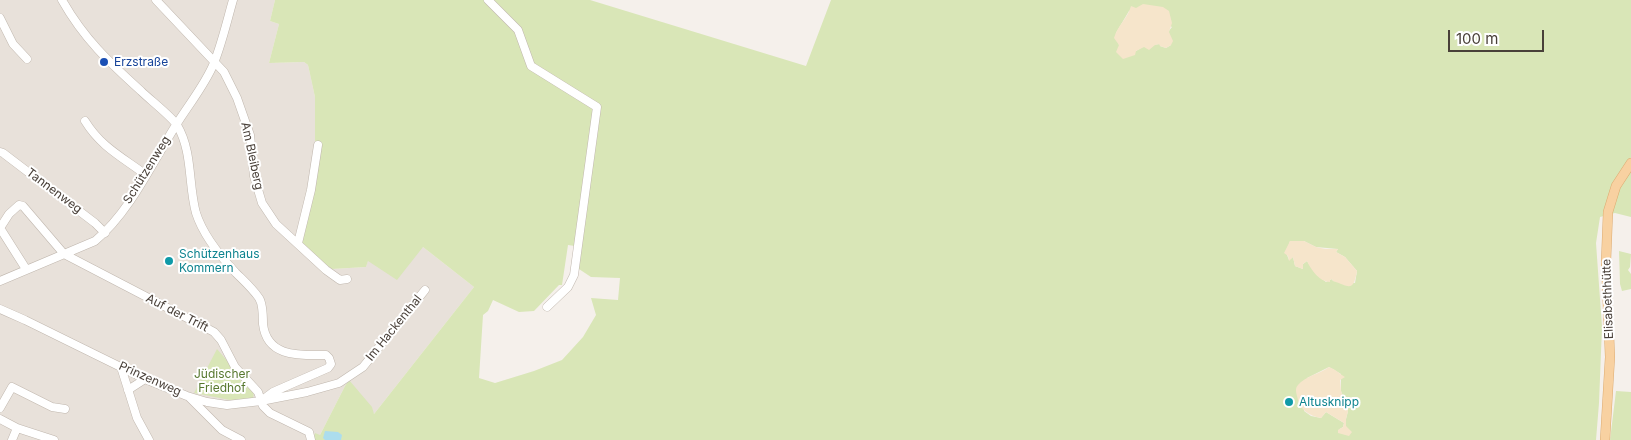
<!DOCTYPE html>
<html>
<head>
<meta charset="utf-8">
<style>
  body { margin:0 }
  #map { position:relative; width:1631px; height:440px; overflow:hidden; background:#f5f0eb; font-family:Inter,sans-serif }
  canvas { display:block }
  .scale { position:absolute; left:1448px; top:30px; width:96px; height:22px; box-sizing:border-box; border:2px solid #494039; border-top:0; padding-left:6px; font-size:15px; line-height:18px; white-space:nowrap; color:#494039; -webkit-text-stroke:4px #fff; paint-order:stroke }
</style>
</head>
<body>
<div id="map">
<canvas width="1631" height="440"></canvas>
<div class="scale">100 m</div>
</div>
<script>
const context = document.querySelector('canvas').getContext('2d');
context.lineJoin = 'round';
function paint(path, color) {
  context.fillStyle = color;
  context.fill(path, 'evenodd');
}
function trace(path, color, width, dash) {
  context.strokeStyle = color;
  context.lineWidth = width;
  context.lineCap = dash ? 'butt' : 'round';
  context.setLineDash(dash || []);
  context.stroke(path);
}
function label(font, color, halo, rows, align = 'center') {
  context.font = font + ' Inter,sans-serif';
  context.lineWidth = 4;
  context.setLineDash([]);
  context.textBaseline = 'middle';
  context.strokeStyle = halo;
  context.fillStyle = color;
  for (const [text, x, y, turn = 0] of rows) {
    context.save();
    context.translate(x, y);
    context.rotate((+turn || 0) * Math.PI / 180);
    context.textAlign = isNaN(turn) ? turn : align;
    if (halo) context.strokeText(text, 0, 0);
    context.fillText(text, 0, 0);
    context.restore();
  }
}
const residential = new Path2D(`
  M0,0H275L270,21L279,24L269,63L304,62L308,65L315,97L316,143L320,141L314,185L332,269L366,267L368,260L423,247L474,287L374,414L349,381L345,386L320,435L313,440H0Z`);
const green = new Path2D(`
  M275,0H590L806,66L831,0H1631V217L1615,213L1600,217L1596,243L1602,327L1599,403L1596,440H313L315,433L320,435L345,386L349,380L372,407L374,414L474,287L423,247L397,280L368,261L366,267L332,269L326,265L301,244L314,185L320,142L315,144V97L308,65L304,62L269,63L279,24L270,21ZM1136,8L1172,27L1168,32L1171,45L1166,48L1160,46V44L1144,46L1136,51L1119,45L1116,33L1129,11ZM1290,241H1304L1316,247L1338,249L1336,252L1345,257L1357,271L1355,283L1333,281L1332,279L1326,282L1317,275L1307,261L1303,264V269L1295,266L1293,257L1289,260L1287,255ZM568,245L575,246L576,267L591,277L620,278L618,300L591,298L596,315L583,337L562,360L534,371L495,383L479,378L483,315L488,311L493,300L519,312L534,311L559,285H562ZM1329,367L1341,374V391L1348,411L1346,419V427L1338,430L1343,427L1344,423L1326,412L1321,418L1311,416L1304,411L1307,378Z
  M1619,251L1631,254L1630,267L1628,270L1631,274V289L1622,291L1620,284Z
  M217,349L254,392L253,399L230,400L194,393Z
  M1616,391L1631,392V440H1610Z`);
const sand = new Path2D(`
  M1143,4L1163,7L1169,11L1172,23L1169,32L1173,41L1171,45L1166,48L1160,46L1159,44L1155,45L1149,50L1144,47L1136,51L1135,55L1123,59L1116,52L1119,45L1114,38C1117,26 1128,18 1131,6L1136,8Z
  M1290,241H1304L1316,247L1325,249H1338L1336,252L1345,257L1357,271C1353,293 1349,286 1333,281L1332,279L1330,280V282C1320,282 1311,270 1307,261L1303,264V269L1295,266L1293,257L1289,261L1288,256L1284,253Z
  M1329,367C1337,370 1338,373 1345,377L1340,380L1341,391L1348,411L1346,419V426L1352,432L1349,436L1338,433V430L1343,427L1344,423L1326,412L1321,418C1309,416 1299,409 1297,396C1296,392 1295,388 1298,385C1305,376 1320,374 1329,367Z`);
const water = new Path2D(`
  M325,431L338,432L342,435L341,440H325L323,438Z`);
const minor = new Path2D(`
  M62,0C84,39 109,62 141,91C149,99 171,116 177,125C193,152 188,184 196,213C203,235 220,256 236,273C244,281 252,288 259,298C263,304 263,316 263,324C267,358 300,355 326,355L329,358L331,364L328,368L273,392L261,401
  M156,0L224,72L237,98L250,135L254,176L262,203L276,224L326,270L340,280L347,279
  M488,0L518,30L531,66L597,107L574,275L568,287L547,307
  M0,18L13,44L27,59
  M85,121C101,147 122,157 146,175
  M0,152L3,153L95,223L105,233
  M298,243L311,190L318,145
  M26,269L0,228L9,214L19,205L23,206L64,254L214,332L221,340L235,367L258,392L263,406L270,413L309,432L311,440
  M0,281L95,241C130,212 152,163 176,125C189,104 205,85 214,63C222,43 227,21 233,0
  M0,309L25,320L145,379L187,396L207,402L227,405L261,401L307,392L339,383L363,367L425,290
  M121,367L137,418L149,440
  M128,390L145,379
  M189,397L222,430L241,440
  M0,408L12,387L52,407L65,409
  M0,419L17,428L54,440
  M12,440L17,428`);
const major = new Path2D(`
  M1605,440L1610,357L1606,262L1608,212L1616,186L1631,163`);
const markers = [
  [104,62,5,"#1a4fb4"],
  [169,261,5,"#0f9aa8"],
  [1289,402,5,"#0f9aa8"]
];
const transitNames = [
  ["Erzstraße",114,62]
];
const streetNames = [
  ["Am Bleiberg",252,156,78],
  ["Schützenweg",147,170,-58],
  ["Tannenweg",54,191,37],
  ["Elisabethhütte",1608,299,-92],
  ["Auf der Trift",177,313,27],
  ["Im Hackenthal",394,328,-51],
  ["Prinzenweg",150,379,24]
];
const cultureNames = [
  ["Schützenhaus",179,254],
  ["Kommern",179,268],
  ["Altusknipp",1299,402]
];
const parkNames = [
  ["Jüdischer",222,374],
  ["Friedhof",222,388]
];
paint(residential, '#e8e1da');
paint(green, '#d9e6b7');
paint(sand, '#f6e5cb');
paint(water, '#acdded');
trace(minor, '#c0b7ae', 9);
trace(major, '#ddab71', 10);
trace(minor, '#fff', 8);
trace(major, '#f8d1a1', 9);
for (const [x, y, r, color] of markers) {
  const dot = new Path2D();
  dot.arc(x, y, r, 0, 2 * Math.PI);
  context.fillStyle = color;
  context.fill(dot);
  trace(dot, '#fff', 2);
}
label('12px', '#164399', '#fff', transitNames, 'left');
label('12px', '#494039', '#fff', streetNames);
label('12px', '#0d838f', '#fff', cultureNames, 'left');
label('12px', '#57782f', '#fff', parkNames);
</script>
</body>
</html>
